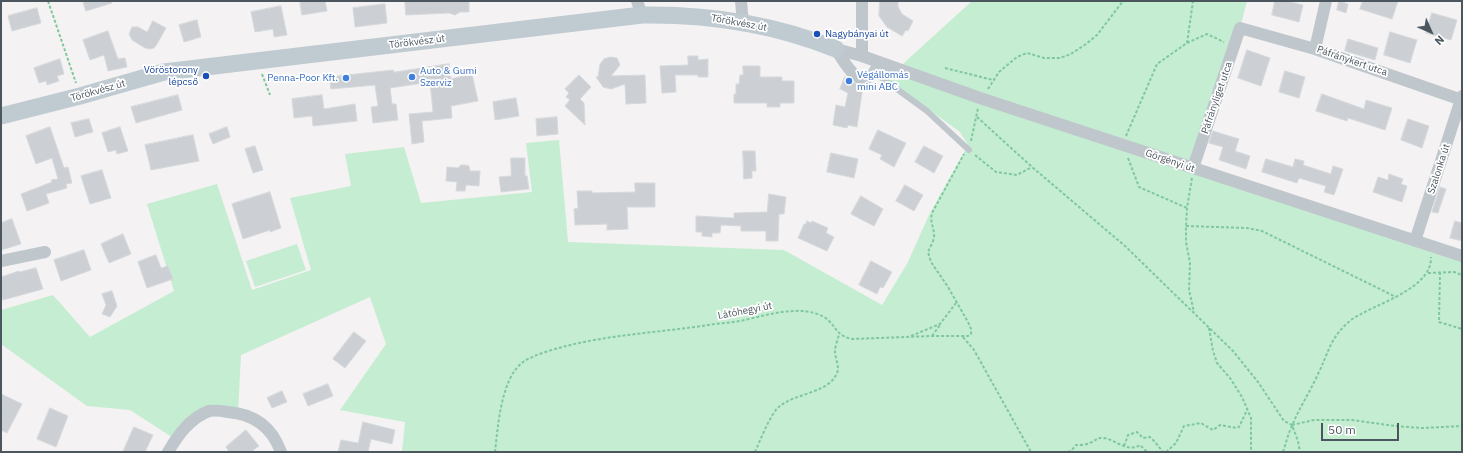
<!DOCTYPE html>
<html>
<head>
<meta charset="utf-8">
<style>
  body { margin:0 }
  #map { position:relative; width:1463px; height:453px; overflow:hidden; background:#f4f2f2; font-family:"IBM Plex Sans",sans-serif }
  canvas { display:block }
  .frame { position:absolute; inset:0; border:2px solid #4b565e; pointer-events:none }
  .north { position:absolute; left:1411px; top:12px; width:40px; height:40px; -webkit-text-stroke:3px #fff; paint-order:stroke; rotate:135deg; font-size:11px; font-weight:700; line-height:16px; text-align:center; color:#4b565e }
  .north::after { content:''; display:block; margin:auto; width:14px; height:18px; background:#4b565e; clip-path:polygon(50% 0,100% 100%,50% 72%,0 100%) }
  .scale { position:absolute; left:1321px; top:423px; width:78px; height:18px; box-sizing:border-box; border:2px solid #4b565e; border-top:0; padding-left:5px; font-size:12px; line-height:14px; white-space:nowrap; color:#4b565e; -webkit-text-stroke:3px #fff; paint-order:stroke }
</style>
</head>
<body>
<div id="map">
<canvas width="1463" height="453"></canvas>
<div class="frame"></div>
<div class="north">N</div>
<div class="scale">50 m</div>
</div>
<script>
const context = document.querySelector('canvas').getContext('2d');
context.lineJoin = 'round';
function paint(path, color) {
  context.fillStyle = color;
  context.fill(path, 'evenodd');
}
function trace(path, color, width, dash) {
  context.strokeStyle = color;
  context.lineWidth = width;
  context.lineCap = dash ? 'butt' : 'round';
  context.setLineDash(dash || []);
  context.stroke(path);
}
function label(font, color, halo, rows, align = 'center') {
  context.font = font + ' "IBM Plex Sans",sans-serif';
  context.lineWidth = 3.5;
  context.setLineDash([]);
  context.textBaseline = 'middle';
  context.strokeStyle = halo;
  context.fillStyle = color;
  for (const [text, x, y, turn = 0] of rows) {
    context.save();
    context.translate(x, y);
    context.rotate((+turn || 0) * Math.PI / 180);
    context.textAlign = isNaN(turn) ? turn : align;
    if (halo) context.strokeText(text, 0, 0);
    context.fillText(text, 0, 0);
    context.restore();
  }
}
const green = new Path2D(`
  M972,1H1247L1240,28L1193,168L1462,256V452H402L405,422L340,410L386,344L370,297L241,355L238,413L215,411L175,439L130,410L87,406L1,344V310L53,295L90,337L174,291L147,204L217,184L252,290L311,270L290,198L351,186L345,154L404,147L421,203L532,192L526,143L559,140L568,242L784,250L882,305L907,264L929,215L968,145L960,132L888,80L905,62Z
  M297,244L306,270L255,287L246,261Z`);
const building = new Path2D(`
  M83,1H111L112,3L86,11Z
  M300,1H325L327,11L302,15Z
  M405,1H469V12H460L455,15L449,13L406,15Z
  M880,1H898V7L902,14L913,21L908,31L906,30L902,36L887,27L879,16Z
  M1275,1H1287L1303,5L1299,22L1272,15Z
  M1339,1L1348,4L1346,13L1337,10Z
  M1363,1H1398L1392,19L1360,9Z
  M385,4L387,23L355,27L353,8Z
  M281,6L287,35L274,37L273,29L255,32L251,12Z
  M37,8L41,23L12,31L8,16Z
  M1432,13L1457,20L1451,40L1426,33Z
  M197,20L201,37L184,42L179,25Z
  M153,21L166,28L157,44L154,48L150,49L145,48L132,40L129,34L132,27H138L147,32Z
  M108,31L118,59L125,58L127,67L108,71L104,55L90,60L83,40Z
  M1390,32L1417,40L1410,63L1384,55Z
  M1348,39L1378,48L1375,60L1345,51Z
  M1247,50L1270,58L1261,86L1238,78Z
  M688,56H698V60L708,59V77H698V75H675L676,92L662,93L660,66L688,65Z
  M611,57L617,58L620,65L611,76L645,75L646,103L626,104L625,84L611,89L603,87L596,77H598L600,64L604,59Z
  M60,59L64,74L57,76L59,81L47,85L46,81L39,83L34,68Z
  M449,64L451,79L472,74L478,101L451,106L452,118L422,121L424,142L412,144L409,114L433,112L430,82L390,88L392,104H396L398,120L373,123L371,107L378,106L375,85L331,89L329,77L393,70L394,72Z
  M743,66H760V77H782V81H794V103H780V107H767V103H734V94H736V84H739L740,75H743Z
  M1285,71L1305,77L1299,98L1279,92Z
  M579,75L591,87L580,99L584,103L585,125L565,106L570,100L566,97L569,93L565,89Z
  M845,77L858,85L863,86L857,127L848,125L847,128L833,125L836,105L845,107L848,93L840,89Z
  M1322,94L1364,109L1366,100L1392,108L1385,130L1348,118L1347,121L1316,111Z
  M178,95L182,110L136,123L131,107Z
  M322,95L324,109L355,104L357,121L313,126L312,116L294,118L292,99Z
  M516,98L519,116L495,120L493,102Z
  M557,117L558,134L537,136L536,119Z
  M89,119L93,132L75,137L71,123Z
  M1408,119L1429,126L1422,148L1401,140Z
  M50,127L64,168L68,167L72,183L66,184L67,188L46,194L49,203L27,211L21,194L52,182L51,180L58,179L52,158L36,164L26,136Z
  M120,127L128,151L117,154L116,150L108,152L102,133Z
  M227,127L230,137L213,144L209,134Z
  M878,130L906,143L894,167L880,159L882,155L869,149Z
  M1213,131L1239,139L1235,151L1250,156L1246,169L1219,160L1223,147L1209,143Z
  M193,135L199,161L151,170L145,145Z
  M255,146L263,170L253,173L245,149Z
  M924,146L943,156L934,173L915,162Z
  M743,151H755L756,171H752V178L744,179Z
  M831,153L858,159L854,178L827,172Z
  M511,158H525V176H527L529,189L501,192L499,177L511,176Z
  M1266,159L1293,167L1295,159L1304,161L1303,165L1331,174L1333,166L1343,169L1334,195L1324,192L1326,186L1299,178L1297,183L1262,172Z
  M461,165H465L469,166L470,171H480L479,186L466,185L465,191H456L457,182L446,181L447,167L458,168Z
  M102,170L111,198L90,204L81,176Z
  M1389,174L1403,179L1401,184L1407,186L1402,202L1373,192L1378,177L1388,180Z
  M635,183H655V207H627L628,229L607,230V224L575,225L574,209L578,208L577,191H592V193L635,192Z
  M905,185L923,195L914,211L896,201Z
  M1440,187L1446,189L1438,213L1432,212Z
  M270,192L281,228L270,232V230L243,239L232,204Z
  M769,194L786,197L784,214H779L778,241H766V231H741V226L721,225L720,233H712V237L702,236V232H696V216L734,218V213L767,212Z
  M861,196L883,209L874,226L851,214Z
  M12,219L21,244L1,250V223Z
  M807,221L811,223L812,221L828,228L826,233L834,237L827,251L798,238L804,224H806Z
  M1455,221L1462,223V241L1450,238Z
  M123,234L131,254L109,263L101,244Z
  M84,250L91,270L61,281L54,260Z
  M156,255L161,268L168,266L173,279L147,288L138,262Z
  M871,261L892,272L883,288L880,287L877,294L859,285Z
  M36,268L43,289L3,300V299H1V277L19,271V272Z
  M112,291L117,306L110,317L102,314L106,305L102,294Z
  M354,332L366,341L345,368L333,359Z
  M328,384L333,396L308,406L303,394Z
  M282,391L287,402L272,408L267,398Z
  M1,394L22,404L7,433L1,430Z
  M50,408L68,416L56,447L37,439Z
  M363,422L395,430L392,444L371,439L368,452H338L341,440L358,443Z
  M134,427L153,435L145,452H123Z
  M246,430L259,446L251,452H229L226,447Z`);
const path = new Path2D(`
  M48,1L76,83
  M1187,43L1207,34L1224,42
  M945,68L993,80
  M262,74L270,95
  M988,89L999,72L1017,57L1027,53L1044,58H1060L1071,54L1086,44L1097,35L1123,1
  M977,117L1032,167L1125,246L1233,351L1258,382L1284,421L1292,425L1298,441L1300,452
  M1126,136L1157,64L1187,43L1193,1
  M971,141L978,108
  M975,155L996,172L1017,175L1032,167
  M1128,158L1139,187L1187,208
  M1192,178L1187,208L1186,226V242L1190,263L1189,290L1194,312
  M1186,226L1247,228L1262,231L1396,297
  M1440,272L1439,322L1462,329
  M1428,273L1454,272L1462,275
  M1209,328L1213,351L1217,363L1230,378L1242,397L1251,418V452
  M911,336L940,324L956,303
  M932,336L940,325
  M963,337L974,350L1031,452
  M1292,425L1314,420H1352L1395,426L1422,428L1462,426
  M1124,446L1128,435L1137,432L1143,438L1150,437L1155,442L1163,452
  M495,452C498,426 501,378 523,362C535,354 552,350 566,346C614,334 665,332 715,324C725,323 735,322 745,320C765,315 784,310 804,311C812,312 824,315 829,321C838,330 838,336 852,339L932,336H968L971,334V329L968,322L948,287L931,262L928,252C930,247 935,240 934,233C933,226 930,221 932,213L964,154
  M755,452C760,441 771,412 780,406C796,393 829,393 837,373C840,367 835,358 835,352C835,346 838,339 839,334
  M1068,452L1071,451L1076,445C1081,445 1087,445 1092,442C1096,440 1098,437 1104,438C1116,440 1128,453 1140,445L1147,452
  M1166,452L1176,443L1184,426L1201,423L1213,430L1220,425L1237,428L1239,427L1247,410
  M1283,452C1286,443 1288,434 1292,426C1299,408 1310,392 1318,374C1329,352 1330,337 1351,320C1373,304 1432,290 1431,257`);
const lane = new Path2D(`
  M875,73L927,111L969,150`);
const street = new Path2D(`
  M637,1L642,15
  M741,1L743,24
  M862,1V56
  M836,49L862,56L980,98L1462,256
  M836,49C846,66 864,98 879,63
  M1315,49L1326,1
  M1193,168L1240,28L1315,49L1462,100
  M1415,241L1462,96
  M1,261L45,252
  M168,452C178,435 190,418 209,411C215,410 222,411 228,412C254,414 272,427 281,452`);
const secondary = new Path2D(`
  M1,116L80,96L164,72L642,15C707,14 774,24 836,49`);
const markers = [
  [817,34,4,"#1a4fb4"],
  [206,76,4,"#1a4fb4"],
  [412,77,4,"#3f7fe0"],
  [346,78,4,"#3f7fe0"],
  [849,81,4,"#3f7fe0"]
];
const streetNames = [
  ["Törökvész út",739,23,10],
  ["Törökvész út",417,42,-7],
  ["Páfránykert utca",1352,61,19],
  ["Törökvész út",98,91,-16],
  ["Páfrányliget utca",1217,98,-71],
  ["Görgényi út",1170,161,19],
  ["Szalonka út",1439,169,-72],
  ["Látóhegyi út",745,311,-11]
];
const transitNames = [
  ["Nagybányai út",825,34],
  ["Vöröstorony",198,70,"right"],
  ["lépcső",198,82,"right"]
];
const shopNames = [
  ["Auto & Gumi",420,71],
  ["Szerviz",420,83],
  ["Végállomás",857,75],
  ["mini ABC",857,87],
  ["Penna-Poor Kft.",338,78,"right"]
];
paint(green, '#c5edd1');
paint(building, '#cccfd4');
trace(building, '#d6d9dc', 1);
trace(path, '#7fc89e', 2, [3, 2]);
trace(lane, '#bfc7cd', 6);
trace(street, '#bfc7cd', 12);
trace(secondary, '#bfcad1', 17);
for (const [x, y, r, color] of markers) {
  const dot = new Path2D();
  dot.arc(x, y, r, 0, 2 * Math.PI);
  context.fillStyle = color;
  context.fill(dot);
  trace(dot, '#fff', 1.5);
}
label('10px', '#4b565e', '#fff', streetNames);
label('10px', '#164399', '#fff', transitNames, 'left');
label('10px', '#366cbe', '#fff', shopNames, 'left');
</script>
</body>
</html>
